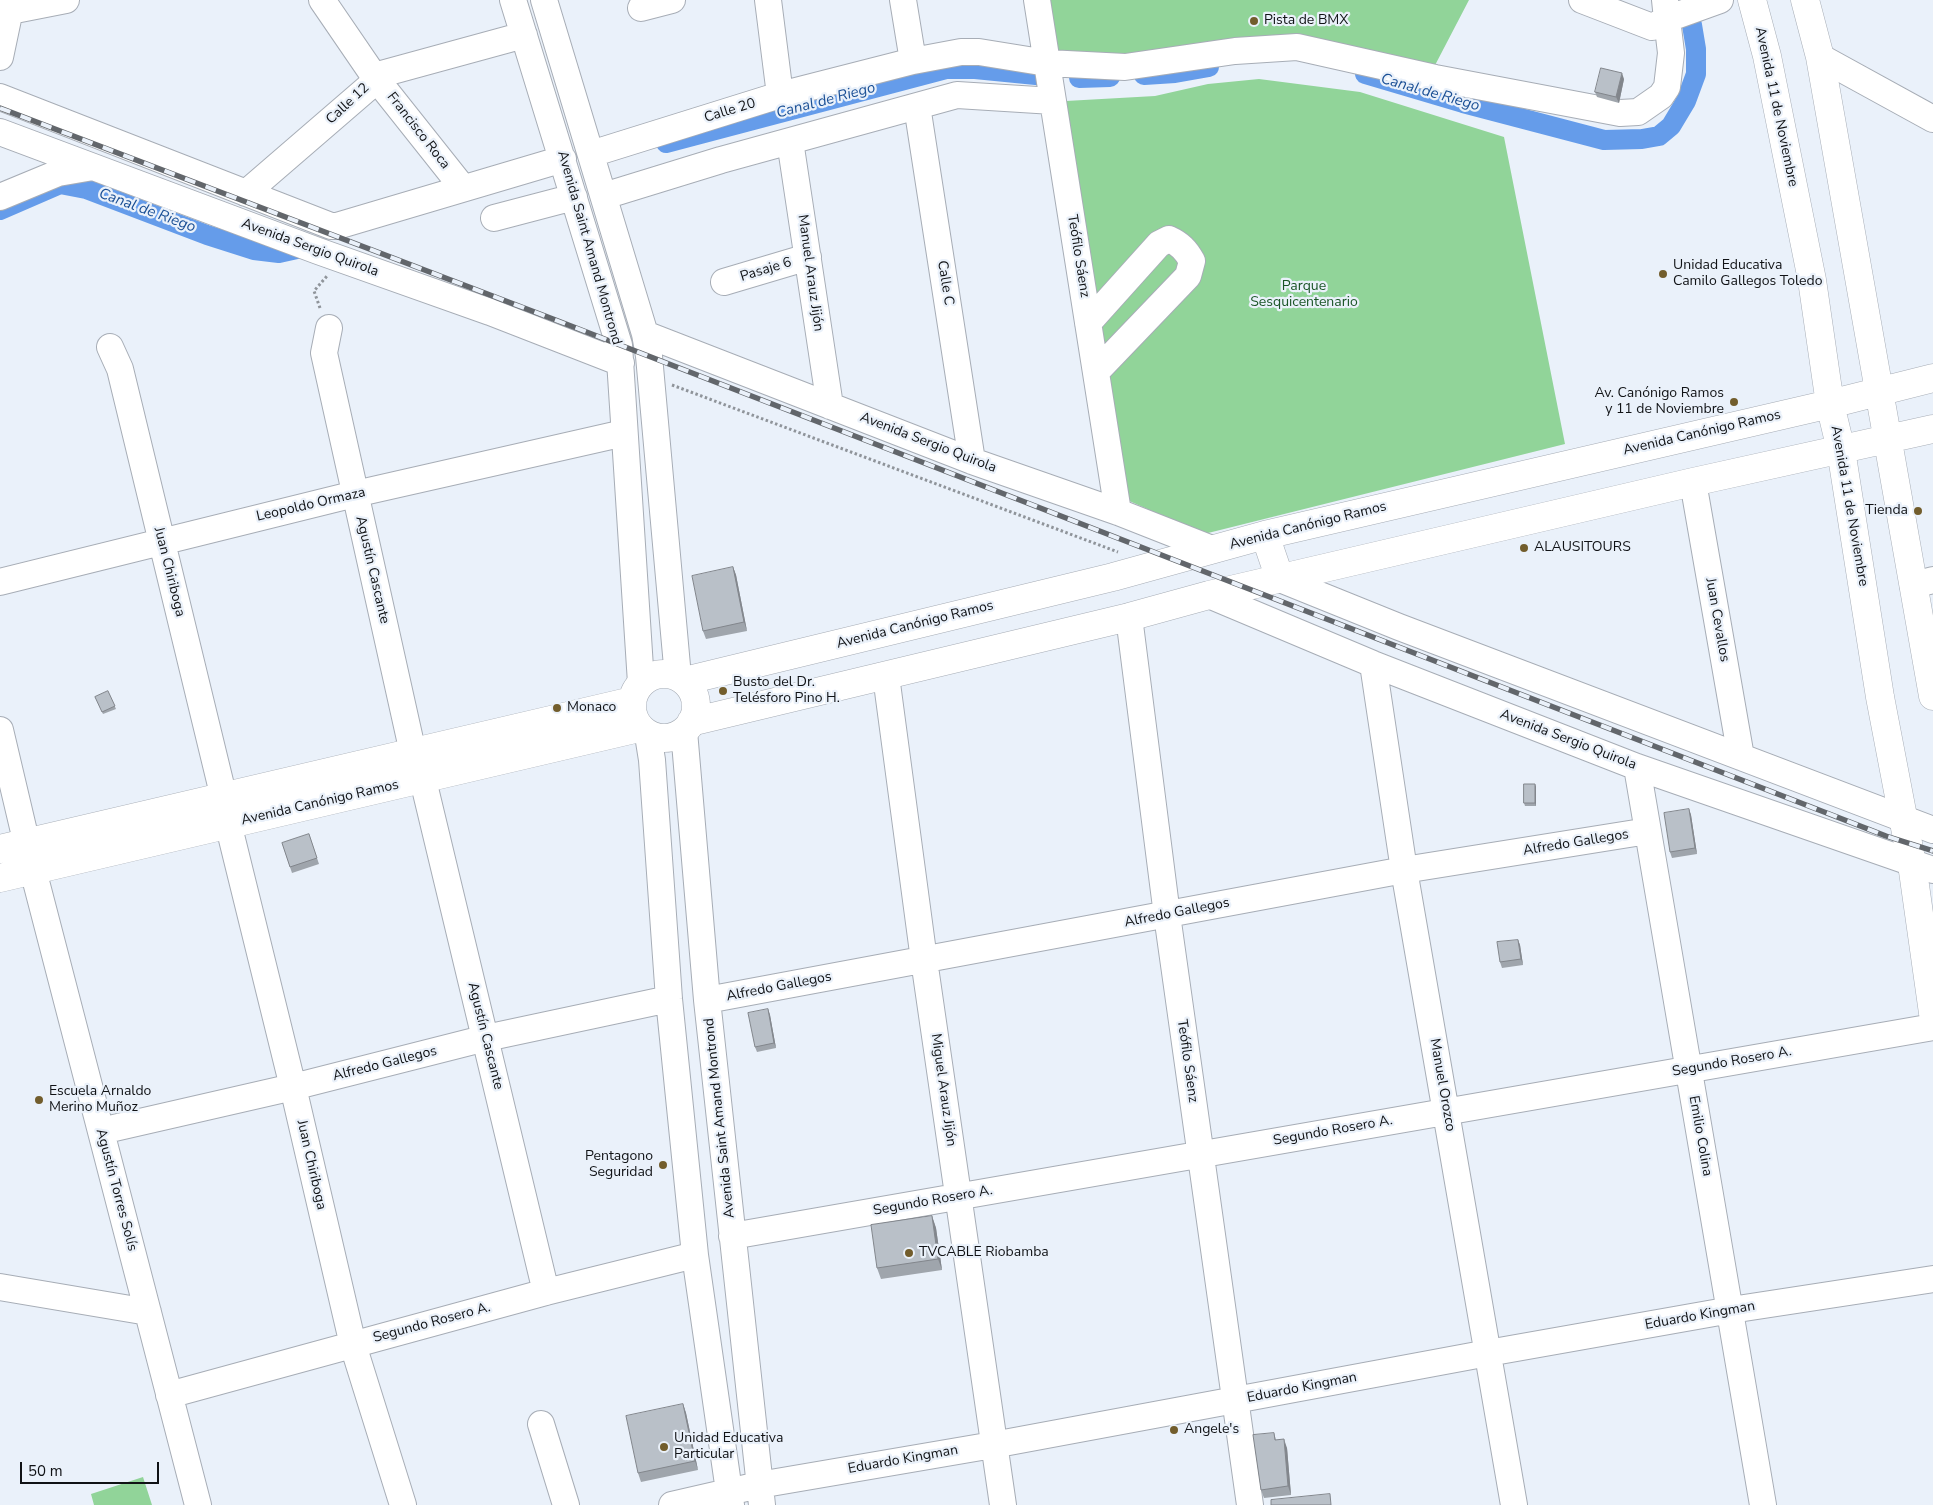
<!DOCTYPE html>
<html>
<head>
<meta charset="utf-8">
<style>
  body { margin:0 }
  #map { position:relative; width:1933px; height:1505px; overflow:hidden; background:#eaf1fa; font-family:"Nunito Sans",sans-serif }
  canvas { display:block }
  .scale { position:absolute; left:20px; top:1462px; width:139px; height:22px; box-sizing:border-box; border:2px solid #101215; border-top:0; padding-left:6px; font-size:15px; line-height:18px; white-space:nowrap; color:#101215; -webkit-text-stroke:4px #eaf1fa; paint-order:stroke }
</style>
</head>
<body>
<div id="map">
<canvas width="1933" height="1505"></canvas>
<div class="scale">50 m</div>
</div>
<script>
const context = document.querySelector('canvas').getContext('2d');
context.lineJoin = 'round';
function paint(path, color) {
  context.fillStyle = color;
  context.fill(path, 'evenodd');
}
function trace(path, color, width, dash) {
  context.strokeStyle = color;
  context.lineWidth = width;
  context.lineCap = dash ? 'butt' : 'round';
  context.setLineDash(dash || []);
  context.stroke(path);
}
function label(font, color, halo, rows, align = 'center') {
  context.font = font + ' "Nunito Sans",sans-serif';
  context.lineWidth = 4.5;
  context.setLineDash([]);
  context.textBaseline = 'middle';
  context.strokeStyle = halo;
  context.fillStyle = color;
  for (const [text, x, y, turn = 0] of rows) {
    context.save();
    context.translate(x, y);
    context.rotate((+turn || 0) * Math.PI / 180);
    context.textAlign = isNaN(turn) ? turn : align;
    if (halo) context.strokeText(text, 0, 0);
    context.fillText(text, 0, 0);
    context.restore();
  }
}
const green = new Path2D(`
  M1045,0H1469L1432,71L1301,42L1126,60L1054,55Z
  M1259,79L1360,92L1504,137L1565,444L1204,534L1127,500L1066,101L1155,96L1208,84Z
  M143,1477L152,1505H94L91,1494Z`);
const canal = new Path2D(`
  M1365,74L1463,103L1604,140L1642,139L1659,136L1671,126L1686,101L1696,74V49L1692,25
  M1144,75L1175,73L1209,67
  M1079,78L1110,77
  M666,143L946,69H975L1046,76
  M0,210L60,184L86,189L207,235L254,250L279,253L297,249`);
const path = new Path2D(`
  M320,308L314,291L327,276
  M672,385L1118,552`);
const minor = new Path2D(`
  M322,0L374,76L463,188
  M513,0L619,345L641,683
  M544,0L645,334L649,356L678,677
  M768,0L780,95
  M903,0L913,61
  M1037,0L1118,512
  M1582,0L1652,27L1667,19L1665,0
  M641,8L672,0
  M10,11L66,0
  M0,57L12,0
  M1820,57L1933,119
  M374,76L524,35
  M0,97L331,226H337L563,159
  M917,106L972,461
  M0,132L318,251L490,312L621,363
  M790,141L830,406
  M591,154L780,95L913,61L961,52H979L1047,63L1125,67L1235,51L1297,47L1435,78L1620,113L1638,112L1661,96L1667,87L1671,53L1667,19L1720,0
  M246,193L370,86L374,76
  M604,196L721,160L957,95L1053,101
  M0,197L58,173L93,167
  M494,218L574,197
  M724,282L808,257
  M1088,323L1159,244L1169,239C1180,244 1186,250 1192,261L1188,276L1096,372
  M329,328L324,353L413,753
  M645,334L972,461L1118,512L1212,549
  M110,347L120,369L224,798
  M1693,482L1741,757
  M1280,579L1399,627L1933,830
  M0,582L355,494L624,433
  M1913,585L1933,580
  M1209,595L1373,664L1637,767L1933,870
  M1129,617L1167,915L1250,1505
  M1373,664L1404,870L1514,1505
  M886,676L924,960L1003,1505
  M0,730L33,870L198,1505
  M684,731L707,1000L762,1505
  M648,735L652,760L669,999L695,1255L731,1505
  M1637,767L1763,1505
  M423,780L546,1292
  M228,823L293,1087L353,1345L403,1505
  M707,1000L1404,870L1648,831
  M101,1131L293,1087L486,1038L669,999
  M732,1236L1933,1027
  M0,1287L148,1312
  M169,1395L546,1292L695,1255
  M541,1424L566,1505
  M672,1505L759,1485L993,1445L1488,1353L1731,1310L1933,1279`);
const major = new Path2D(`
  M1752,0L1767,56L1812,280L1830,404L1841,450L1880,697L1912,864L1933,1013
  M1805,0L1820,57L1933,696
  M1265,535L1280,579
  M632 706a32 32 0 1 1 64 0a32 32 0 1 1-64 0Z
  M684,681L1113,577L1265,535L1830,404L1933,378
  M691,722L1129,617L1209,595L1693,482L1933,429
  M0,849L632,701
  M0,878L639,728`);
const rail = new Path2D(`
  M0,108L553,319L1886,836L1933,851`);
const wall = new Path2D(`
  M1624,79L1619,103L1597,97L1595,92Z
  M733,567L736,575L747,631L706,639L703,631Z
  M108,691L116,709L103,714L95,697Z
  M1535,784L1536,787V806H1525L1524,803Z
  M1689,809L1691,815L1697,854L1672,858L1670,852Z
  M309,834L319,864L292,873L282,843Z
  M1518,940L1520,945L1523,965L1502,968L1500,962Z
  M768,1009L770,1015L776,1048L757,1052L755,1047Z
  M932,1216L936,1228L942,1270L881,1279L877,1268Z
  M683,1404L686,1413L698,1470L641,1482L638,1473Z
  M1274,1433L1276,1440L1287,1448L1291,1495L1264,1498L1261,1490Z`);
const shadedWall = new Path2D(`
  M1622,73L1624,79L1619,103L1616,97Z
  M733,567L736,575L747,631L744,622Z
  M1535,784L1536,787V806L1535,803Z
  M1689,809L1691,815L1697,854L1695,848Z
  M1518,940L1520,945L1523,965L1521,959Z
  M768,1009L770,1015L776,1048L774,1043Z
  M932,1216L936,1228L942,1270L938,1259Z
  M683,1404L686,1413L698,1470L695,1461Z
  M1284,1439L1287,1448L1291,1495L1288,1486Z`);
const building = new Path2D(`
  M1601,68L1622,73L1616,97L1595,92Z
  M733,567L744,622L703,631L692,576Z
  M108,691L115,706L102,712L95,697Z
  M1524,784H1535V803H1524Z
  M1689,809L1695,848L1670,852L1664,813Z
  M309,834L317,858L290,867L282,843Z
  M1518,940L1521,959L1500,962L1497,942Z
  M768,1009L774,1043L755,1047L748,1013Z
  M932,1216L938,1259L877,1268L871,1225Z
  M683,1404L695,1461L638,1473L626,1416Z
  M1274,1433L1275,1440L1284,1439L1288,1486L1261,1490L1253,1435Z
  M1330,1494L1331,1505H1271V1500Z`);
const markers = [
  [1254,21,5,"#725d2c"],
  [1663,274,5,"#725d2c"],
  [1734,402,5,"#725d2c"],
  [1918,511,5,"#725d2c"],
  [1524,548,5,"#725d2c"],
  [723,691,5,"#725d2c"],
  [557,708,5,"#725d2c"],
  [39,1100,5,"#725d2c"],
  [663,1165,5,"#725d2c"],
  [909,1253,5,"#725d2c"],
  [1174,1430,5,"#725d2c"],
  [664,1447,5,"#725d2c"]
];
const poiNames = [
  ["Pista de BMX",1264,21],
  ["Unidad Educativa",1673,266],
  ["Camilo Gallegos Toledo",1673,282],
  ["Av. Canónigo Ramos",1724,394,"right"],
  ["y 11 de Noviembre",1724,410,"right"],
  ["Tienda",1908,511,"right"],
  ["ALAUSITOURS",1534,548],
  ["Busto del Dr.",733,683],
  ["Telésforo Pino H.",733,699],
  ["Monaco",567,708],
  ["Escuela Arnaldo",49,1092],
  ["Merino Muñoz",49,1108],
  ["Pentagono",653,1157,"right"],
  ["Seguridad",653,1173,"right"],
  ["TVCABLE Riobamba",919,1253],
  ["Angele's",1184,1430],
  ["Unidad Educativa",674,1439],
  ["Particular",674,1455]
];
const streetNames = [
  ["Calle 12",348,104,-43],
  ["Avenida 11 de Noviembre",1776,107,78],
  ["Calle 20",730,111,-17],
  ["Francisco Roca",418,131,52],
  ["Avenida Sergio Quirola",310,248,20],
  ["Avenida Saint Amand Montrond",589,248,74],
  ["Teófilo Sáenz",1078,256,81],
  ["Pasaje 6",766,270,-17],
  ["Manuel Arauz Jijón",810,273,82],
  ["Calle C",945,283,81],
  ["Avenida Canónigo Ramos",1702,433,-13],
  ["Avenida Sergio Quirola",928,443,21],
  ["Leopoldo Ormaza",311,505,-13],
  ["Avenida 11 de Noviembre",1849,506,80],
  ["Avenida Canónigo Ramos",1308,526,-14],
  ["Agustín Cascante",372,570,77],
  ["Juan Chiriboga",169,572,76],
  ["Juan Cevallos",1717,620,80],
  ["Avenida Canónigo Ramos",915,625,-14],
  ["Avenida Sergio Quirola",1568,740,21],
  ["Avenida Canónigo Ramos",320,803,-13],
  ["Alfredo Gallegos",1576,843,-9],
  ["Alfredo Gallegos",1177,913,-11],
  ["Alfredo Gallegos",779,987,-11],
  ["Agustín Cascante",485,1036,76],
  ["Teófilo Sáenz",1187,1061,82],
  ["Segundo Rosero A.",1732,1062,-10],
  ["Alfredo Gallegos",385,1064,-14],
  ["Manuel Orozco",1442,1085,80],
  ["Miguel Arauz Jijón",943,1090,82],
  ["Avenida Saint Amand Montrond",720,1118,-96],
  ["Segundo Rosero A.",1333,1131,-10],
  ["Emilio Colina",1700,1136,80],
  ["Juan Chiriboga",311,1165,77],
  ["Agustín Torres Solís",116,1190,75],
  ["Segundo Rosero A.",933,1201,-10],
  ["Eduardo Kingman",1700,1316,-10],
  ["Segundo Rosero A.",432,1323,-15],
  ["Eduardo Kingman",1302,1388,-11],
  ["Eduardo Kingman",903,1460,-10]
];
const parkNames = [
  ["Parque",1304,287],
  ["Sesquicentenario",1304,303]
];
const waterNames = [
  ["Canal de Riego",1430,93,16],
  ["Canal de Riego",826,101,-15],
  ["Canal de Riego",147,211,20]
];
paint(green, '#91d499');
trace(canal, '#659cea', 20);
trace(minor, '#a7adb6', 28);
trace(major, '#a7adb6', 29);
trace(path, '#8f949a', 3, [2.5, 2.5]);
trace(minor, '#fff', 26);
trace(major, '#fff', 28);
trace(rail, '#62666b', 5.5);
trace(rail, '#eaf1fa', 4, [11]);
paint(wall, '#9fa5ac');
paint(shadedWall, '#82868c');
paint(building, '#b9c0c8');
trace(building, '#82868c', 1);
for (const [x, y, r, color] of markers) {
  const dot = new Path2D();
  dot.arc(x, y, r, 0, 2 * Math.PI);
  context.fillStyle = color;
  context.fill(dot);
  trace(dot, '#eaf1fa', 2);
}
label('14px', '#101215', '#eaf1fa', poiNames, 'left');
label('14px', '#101215', '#eaf1fa', streetNames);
label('14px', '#1b5527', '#eaf1fa', parkNames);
label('italic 15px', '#1a4f95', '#eaf1fa', waterNames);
</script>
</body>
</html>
